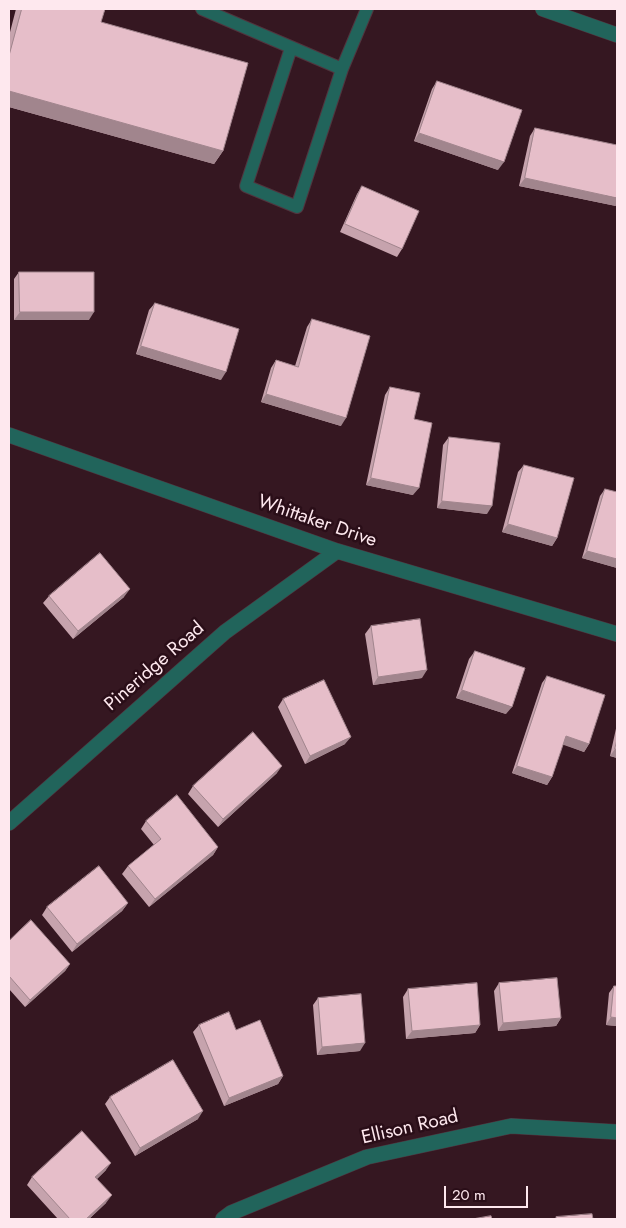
<!DOCTYPE html>
<html>
<head>
<meta charset="utf-8">
<style>
  body { margin:0 }
  #map { position:relative; width:626px; height:1228px; overflow:hidden; background:#351721; font-family:Jost,sans-serif }
  canvas { display:block }
  .frame { position:absolute; inset:0; border:10px solid #fee8ee; pointer-events:none }
  .scale { position:absolute; left:444px; top:1186px; width:84px; height:22px; box-sizing:border-box; border:2px solid #fee8ee; border-top:0; padding-left:6px; font-size:15px; line-height:18px; white-space:nowrap; color:#fee8ee; -webkit-text-stroke:4px #2a0e18; paint-order:stroke }
</style>
</head>
<body>
<div id="map">
<canvas width="626" height="1228"></canvas>
<div class="frame"></div>
<div class="scale">20 m</div>
</div>
<script>
const context = document.querySelector('canvas').getContext('2d');
context.lineJoin = 'round';
function trace(path, color, width, dash) {
  context.strokeStyle = color;
  context.lineWidth = width;
  context.lineCap = dash ? 'butt' : 'round';
  context.setLineDash(dash || []);
  context.stroke(path);
}
function paint(path, color) {
  context.fillStyle = color;
  context.fill(path, 'evenodd');
}
function label(font, color, halo, rows, align = 'center') {
  context.font = font + ' Jost,sans-serif';
  context.lineWidth = 5;
  context.setLineDash([]);
  context.textBaseline = 'middle';
  context.strokeStyle = halo;
  context.fillStyle = color;
  for (const [text, x, y, turn = 0] of rows) {
    context.save();
    context.translate(x, y);
    context.rotate((+turn || 0) * Math.PI / 180);
    context.textAlign = isNaN(turn) ? turn : align;
    if (halo) context.strokeText(text, 0, 0);
    context.fillText(text, 0, 0);
    context.restore();
  }
}
const lane = new Path2D(`
  M202,9L342,69L367,9
  M291,48L246,186L297,207L342,69`);
const street = new Path2D(`
  M543,9L617,35
  M9,435L337,551L617,634
  M9,823L225,632L337,551
  M223,1219L231,1213L367,1157L511,1126L617,1132`);
const wall = new Path2D(`
  M16,9H105L101,22L223,151L214,164L9,107V36Z
  M437,81L498,170L414,141L432,89Z
  M535,128L616,206L519,186L530,136Z
  M362,186L402,249L397,257L340,232L357,194Z
  M19,272L89,320H14V279Z
  M155,303L221,380L136,354L149,310Z
  M312,319L341,426L261,402L271,368L276,360L295,366L307,327Z
  M390,387L413,495L366,485L385,395Z
  M449,437L487,514L437,508L443,445Z
  M524,465L557,538L552,546L502,532L518,472Z
  M605,489L617,568L582,558L600,496Z
  M49,596L124,597L73,639L43,603Z
  M371,626L422,678L373,685L365,634Z
  M475,651L506,714L456,698L469,659Z
  M547,676L589,744L584,752L563,744L552,777L547,785L512,773L542,683Z
  M283,699L345,744L305,764L278,707Z
  M617,724V758L610,756Z
  M277,773L218,827L188,794L193,786Z
  M146,821L218,847L213,855L149,907L122,874L128,866L154,845L141,829Z
  M128,903L122,911L72,952L42,915L47,907Z
  M9,941L70,964L65,971L25,1007L9,989Z
  M499,983L561,1018L556,1026L498,1031L494,991Z
  M614,986H617V1026L606,1025L609,993Z
  M408,989L480,1025L475,1033L406,1039L403,997Z
  M318,998L360,1051L317,1055L313,1005Z
  M199,1025L236,1030L283,1076L278,1084L224,1106L193,1032Z
  M110,1097L198,1119L135,1156L105,1104Z
  M106,1170L97,1179L106,1203L89,1219H58L27,1185L32,1177Z`);
const shadedWall = new Path2D(`
  M9,91L223,151L214,164L9,107Z
  M419,133L504,162L498,170L414,141Z
  M525,178L617,198V204L616,206L519,186Z
  M20,312H94L89,320H14Z
  M141,346L226,372L221,380L136,354Z
  M266,394L346,418L341,426L261,402Z
  M371,478L419,488L413,495L366,485Z
  M442,501L492,506L487,514L437,508Z
  M508,524L557,538L552,546L502,532Z
  M587,551L617,559V568L582,558Z
  M130,589L124,597L73,639L78,631Z
  M427,670L422,678L373,685L378,677Z
  M462,690L512,707L506,714L456,698Z
  M566,736L589,744L584,752L561,744Z
  M351,737L345,744L305,764L310,756Z
  M615,749H617V758L610,756Z
  M282,766L277,773L218,827L223,819Z
  M517,766L552,777L547,785L512,773Z
  M218,847L213,855L149,907L155,899Z
  M128,903L122,911L72,952L77,944Z
  M70,964L65,971L25,1007L30,1000Z
  M611,1017L617,1018V1026L606,1025Z
  M561,1018L556,1026L498,1031L503,1023Z
  M480,1025L475,1033L406,1039L412,1031Z
  M365,1043L360,1051L317,1055L322,1047Z
  M283,1076L278,1084L224,1106L229,1098Z
  M203,1111L198,1119L135,1156L140,1148Z
  M111,1163L106,1170L90,1185L95,1177Z
  M112,1195L106,1203L89,1219H86Z`);
const building = new Path2D(`
  M22,9H105L101,22L248,63L223,151L9,91V56Z
  M437,81L522,110L504,162L419,133Z
  M535,128L617,145V198L525,178Z
  M362,186L419,211L402,249L345,224Z
  M19,272H94V312H20Z
  M155,303L239,329L226,372L141,346Z
  M312,319L370,336L346,418L266,394L276,360L298,367Z
  M390,387L420,393L414,419L432,423L419,488L371,478Z
  M449,437L500,443L492,506L442,501Z
  M524,465L574,478L557,538L508,524Z
  M605,489L617,492V559L587,551Z
  M100,553L130,589L78,631L49,596Z
  M420,619L427,670L378,677L371,626Z
  M475,651L525,668L512,707L462,690Z
  M547,676L605,695L589,744L566,736L552,777L517,766Z
  M324,680L351,737L310,756L283,699Z
  M253,732L282,766L223,819L193,786Z
  M617,740V749H615Z
  M177,795L218,847L155,899L128,866L161,839L146,821Z
  M99,866L128,903L77,944L47,907Z
  M31,920L70,964L30,1000L9,976V941Z
  M557,978L561,1018L503,1023L499,983Z
  M477,983L480,1025L412,1031L408,989Z
  M614,986H617V1018L611,1017Z
  M361,994L365,1043L322,1047L318,998Z
  M229,1012L236,1030L260,1020L283,1076L229,1098L199,1025Z
  M173,1060L203,1111L140,1148L110,1097Z
  M82,1131L111,1163L95,1177L112,1195L86,1219H70L32,1177Z
  M592,1214L593,1219H556V1217Z
  M491,1216L492,1219H473Z`);
const streetNames = [
  ["Whittaker Drive",317,522,19],
  ["Pineridge Road",155,667,-41],
  ["Ellison Road",410,1128,-13]
];
trace(lane, '#51343e', 14);
trace(street, '#51343e', 16);
trace(lane, '#21645b', 12);
trace(street, '#21645b', 15);
paint(wall, '#c6a3ad');
paint(shadedWall, '#a1858d');
paint(building, '#e6bec9');
trace(building, '#a1858d', 1);
label('19px', '#fee8ee', '#2a0e18', streetNames);
</script>
</body>
</html>
